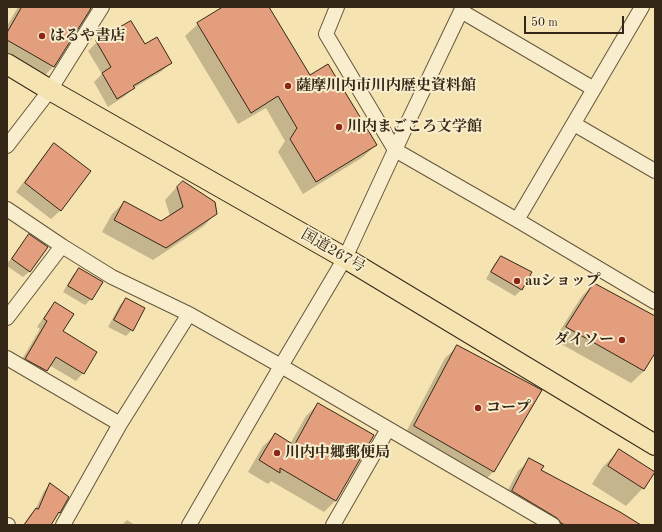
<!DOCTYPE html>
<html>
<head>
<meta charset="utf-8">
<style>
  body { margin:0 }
  #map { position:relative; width:662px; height:532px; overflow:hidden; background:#f5e3b1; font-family:"Old Standard TT",serif }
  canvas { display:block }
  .frame { position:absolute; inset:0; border:8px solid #352717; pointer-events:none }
  .scale { position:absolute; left:524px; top:16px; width:100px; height:18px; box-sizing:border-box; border:2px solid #352717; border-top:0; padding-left:5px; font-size:12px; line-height:14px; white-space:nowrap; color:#352717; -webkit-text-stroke:3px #f8edcc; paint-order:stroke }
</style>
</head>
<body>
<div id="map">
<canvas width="662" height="532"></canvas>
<div class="frame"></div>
<div class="scale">50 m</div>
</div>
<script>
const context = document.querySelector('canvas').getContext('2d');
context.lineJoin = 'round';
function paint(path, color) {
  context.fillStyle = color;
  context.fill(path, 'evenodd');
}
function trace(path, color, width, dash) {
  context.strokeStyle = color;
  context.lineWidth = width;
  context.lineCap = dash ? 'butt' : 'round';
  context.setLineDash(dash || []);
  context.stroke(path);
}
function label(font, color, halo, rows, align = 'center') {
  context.font = font + ' "Old Standard TT","Noto Serif JP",serif';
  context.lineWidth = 4;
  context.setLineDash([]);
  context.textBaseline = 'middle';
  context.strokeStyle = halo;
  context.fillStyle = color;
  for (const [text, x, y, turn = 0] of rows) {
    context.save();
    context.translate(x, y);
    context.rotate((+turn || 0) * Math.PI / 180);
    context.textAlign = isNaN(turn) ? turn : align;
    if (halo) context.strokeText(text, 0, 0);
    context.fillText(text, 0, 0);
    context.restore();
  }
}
const shadow = new Path2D(`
  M18,7H90L53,67L41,79L7,59V26Z
  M225,7H268L309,76L376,145L363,157L303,194L278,152L285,141L266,108L238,124L185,36L198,24Z
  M97,42L144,46L171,62L162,71L132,89L125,96L108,107L94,82L102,74L88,51Z
  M54,144L61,210L51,219L16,192L45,154Z
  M177,187L216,213L204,226L153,260L102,232L112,214L124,202L161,222L170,216L165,200Z
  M29,235L30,271L23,277L7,266V264L23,242Z
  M501,257L531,273L521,290L515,296L486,279L495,263Z
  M79,269L91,299L85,305L63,292L73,275Z
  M594,284L655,317V351L644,371L631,383L554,340L582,296Z
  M126,299L132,330L126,336L108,327L120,305Z
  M55,303L61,331L83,373L76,381L49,365L46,371L38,378L18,366L40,329L37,327L48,311Z
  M458,346L494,471L481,484L403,438L445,358Z
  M318,404L336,500L324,512L271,481L268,484L248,472L263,446L275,435L290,444L306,416Z
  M619,450L643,488L626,506L592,484L602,468Z
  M530,460L540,470L640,525H538L501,503L518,471Z
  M50,485L59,512L55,516L50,525H23L30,515L35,510L44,491Z
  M127,520L135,525H122Z`);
const building = new Path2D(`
  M22,7H91L90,10L54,67L7,40V33Z
  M223,7H269L310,75L328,64L377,145L316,182L290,139L297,128L278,96L251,113L197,23Z
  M131,21L145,44L157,37L172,63L133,86L135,88L117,99L102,73L111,67L96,41Z
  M54,143L91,171L61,211L25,183Z
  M183,181L215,202L217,214L166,248L114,220L124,201L161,221L183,207L177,187Z
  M29,234L48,247L30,272L12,259Z
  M501,256L532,272L522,290L491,272Z
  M79,268L103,282L92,300L68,286Z
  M594,283L655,316V353L644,371L566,327Z
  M126,298L145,308L133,331L114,320Z
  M55,302L74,314L63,331L97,352L84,374L56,357L47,371L25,359L47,321L44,319Z
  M457,345L542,390L494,472L414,426Z
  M318,403L374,435L336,501L280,468V473L259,460L275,433L294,445Z
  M619,449L655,472L644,489L608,466Z
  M529,458L544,466L541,470L620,512L641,525H565L561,523L557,518L512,491Z
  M50,483L69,497L60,513L59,512L51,525H24L36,508L38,509Z`);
const minor = new Path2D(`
  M337,7L326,34L395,150L517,220L655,302
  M461,11L594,89
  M574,124L655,171
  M7,146L50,90L102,7
  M7,209L62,246L112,277L189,314L281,366L553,525
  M517,220L642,7
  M7,318L62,246
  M7,358L120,424
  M7,525H8
  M63,525L120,424L189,314
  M189,525L281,366L345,258L408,122L463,7
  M333,525L388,429`);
const highway = new Path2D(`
  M7,64L50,90L345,258L655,445`);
const markers = [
  [42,36,4,"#8f2418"],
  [288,86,4,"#8f2418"],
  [339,127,4,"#8f2418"],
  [517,281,4,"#8f2418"],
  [622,340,4,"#8f2418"],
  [478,408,4,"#8f2418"],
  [277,453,4,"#8f2418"]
];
const poiNames = [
  ["はるや書店",50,36],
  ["薩摩川内市川内歴史資料館",296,86],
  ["川内まごころ文学館",347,127],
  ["auショップ",525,281],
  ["ダイソー",614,340,"right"],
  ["コープ",486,408],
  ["川内中郷郵便局",285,453]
];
const streetNames = [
  ["国道267号",333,251,30]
];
paint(shadow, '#0003');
paint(building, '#e39f7d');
trace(building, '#352717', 1);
trace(minor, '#65563e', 16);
trace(highway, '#352717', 22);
trace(minor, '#f8edcc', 14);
trace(highway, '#f5e3b1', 20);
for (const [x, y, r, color] of markers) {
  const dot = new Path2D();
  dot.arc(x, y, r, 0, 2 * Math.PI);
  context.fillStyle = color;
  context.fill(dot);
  trace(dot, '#f8edcc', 1.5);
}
label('bold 15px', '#352717', '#f8edcc', poiNames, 'left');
label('15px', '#352717', '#f8edcc', streetNames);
</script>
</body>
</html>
